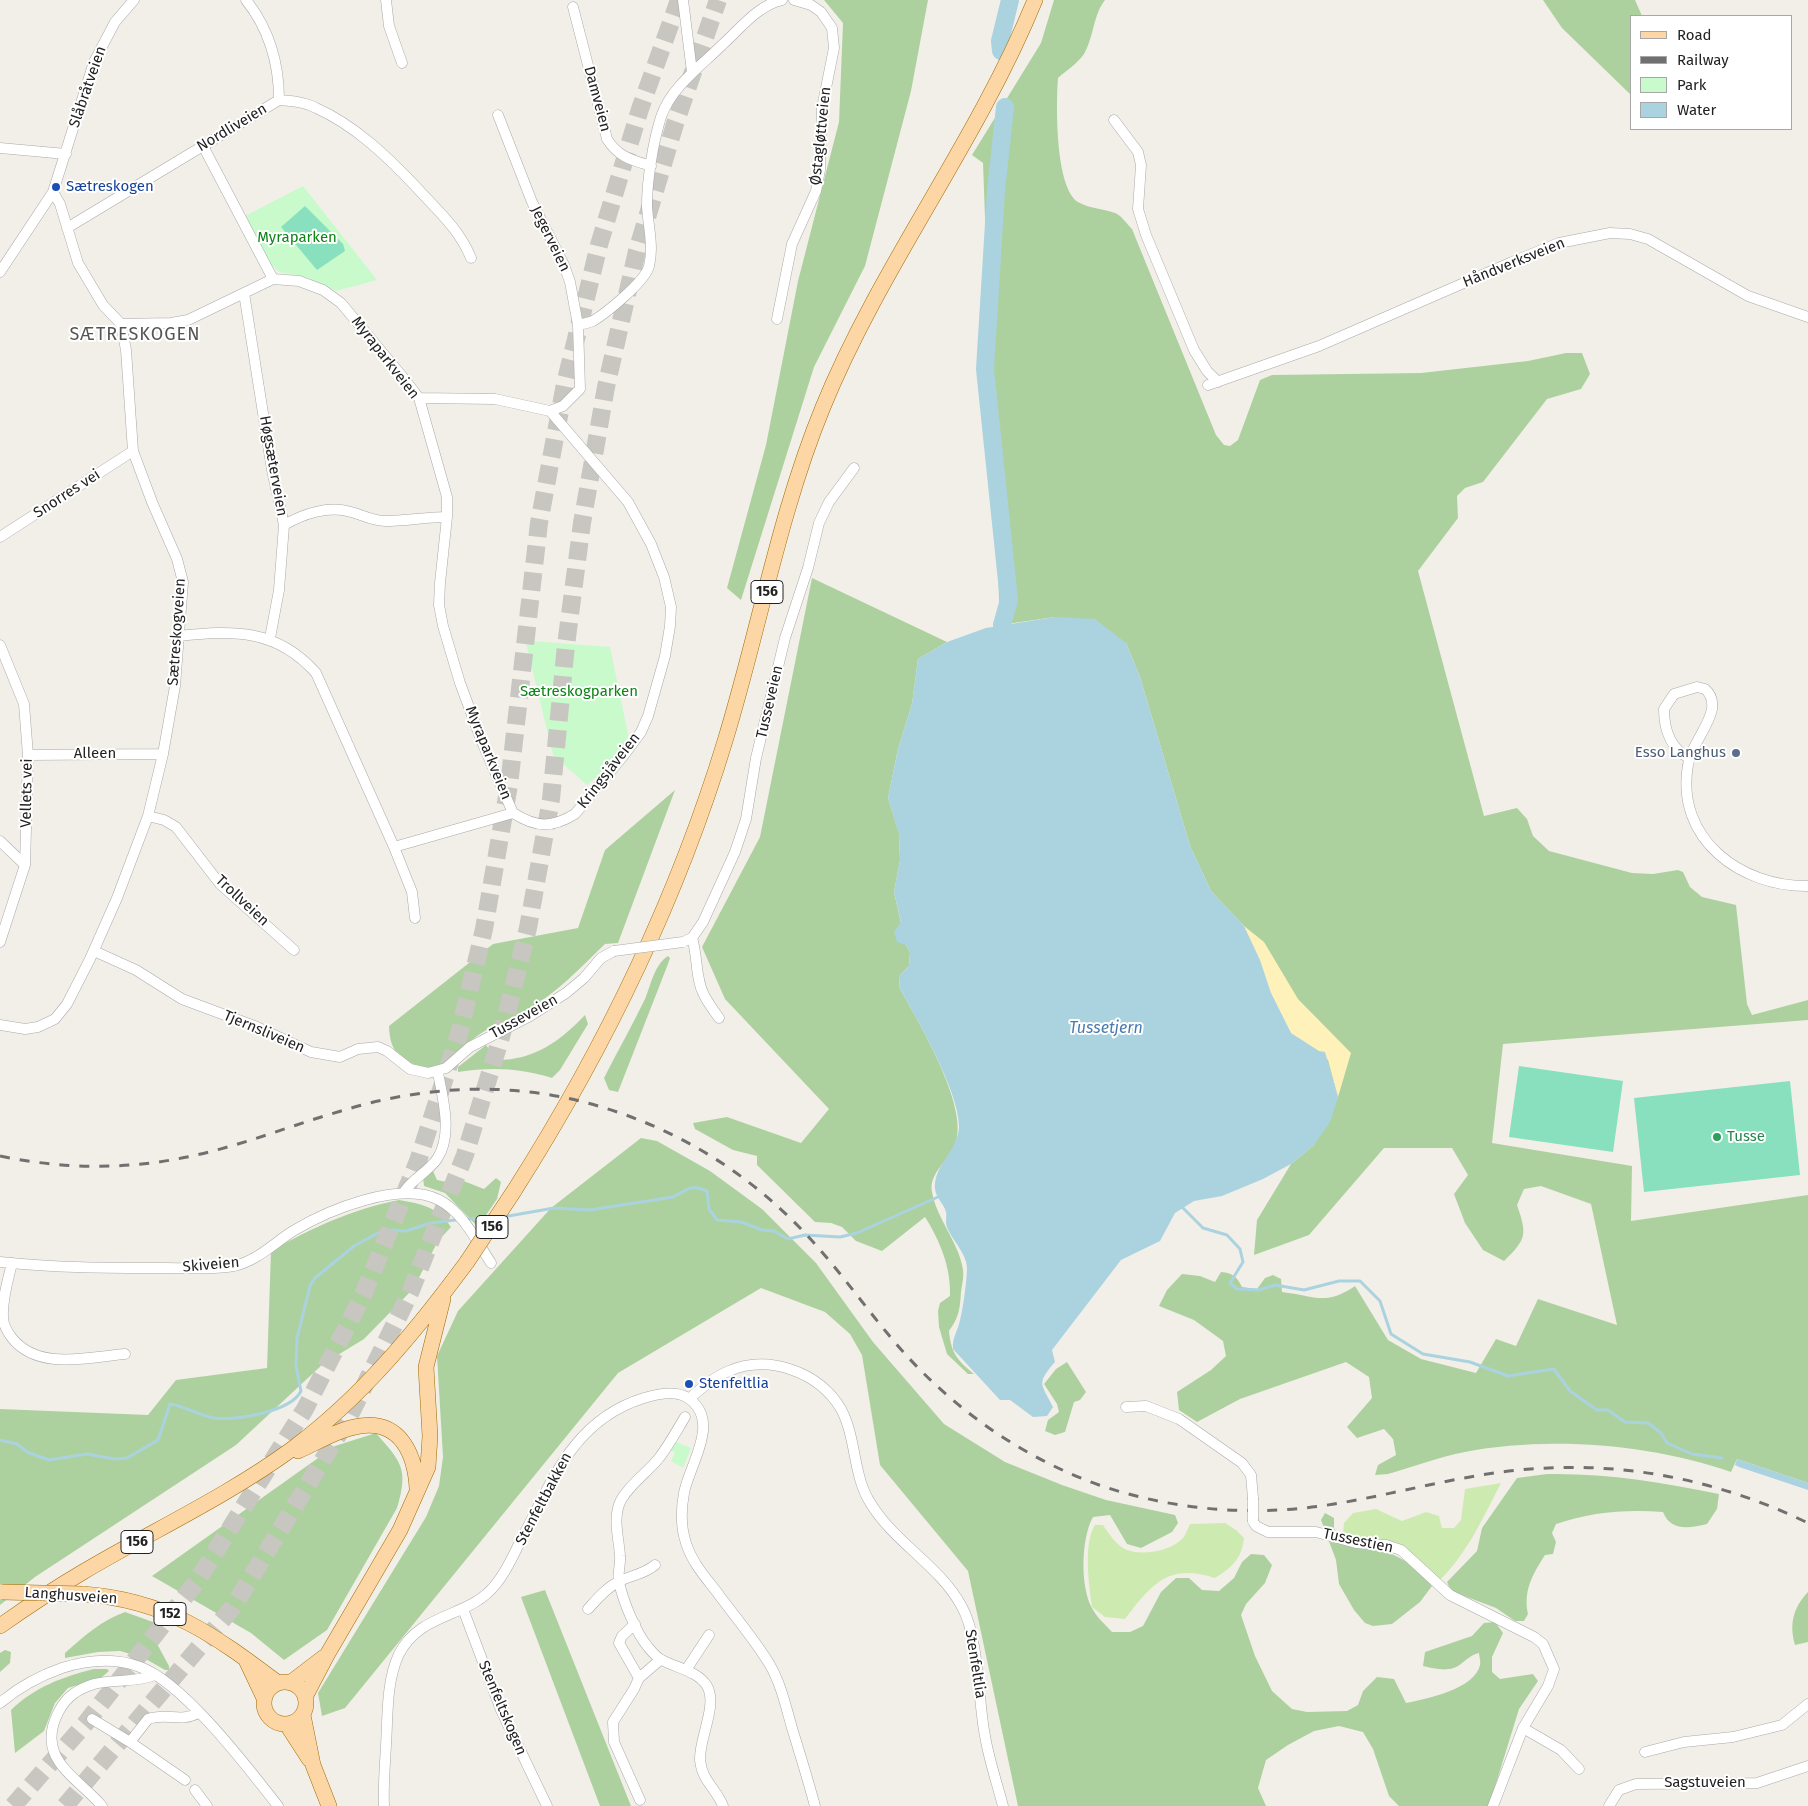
<!DOCTYPE html>
<html>
<head>
<meta charset="utf-8">
<style>
  body { margin:0 }
  #map { position:relative; width:1808px; height:1806px; overflow:hidden; background:#f2efe9; font-family:"Fira Sans",sans-serif }
  canvas { display:block }
  .legend { position:absolute; left:1630px; top:15px; width:162px; height:115px; box-sizing:border-box; background:#fff; border:1px solid #a7a7a7; margin:0; padding:6px 9px; list-style:none; font-size:15px; color:#222 }
  .legend li { display:flex; align-items:center; gap:10px; height:25px }
  .legend b { width:25px; border:1px solid #a7a7a7 }
</style>
</head>
<body>
<div id="map">
<canvas width="1808" height="1806"></canvas>
<ul class="legend">
<li><b style="height:6px;background:#fcd6a4"></b>Road</li>
<li><b style="height:6px;background:#707070"></b>Railway</li>
<li><b style="height:14px;background:#c8facc"></b>Park</li>
<li><b style="height:14px;background:#aad3df"></b>Water</li>
</ul>
</div>
<script>
const context = document.querySelector('canvas').getContext('2d');
context.lineJoin = 'round';
function paint(path, color) {
  context.fillStyle = color;
  context.fill(path, 'evenodd');
}
function trace(path, color, width, dash) {
  context.strokeStyle = color;
  context.lineWidth = width;
  context.lineCap = dash ? 'butt' : 'round';
  context.setLineDash(dash || []);
  context.stroke(path);
}
function label(font, color, halo, rows, align = 'center') {
  context.font = font + ' "Fira Sans",sans-serif';
  context.lineWidth = 4;
  context.setLineDash([]);
  context.textBaseline = 'middle';
  context.strokeStyle = halo;
  context.fillStyle = color;
  for (const [text, x, y, turn = 0] of rows) {
    context.save();
    context.translate(x, y);
    context.rotate((+turn || 0) * Math.PI / 180);
    context.textAlign = isNaN(turn) ? turn : align;
    if (halo) context.strokeText(text, 0, 0);
    context.fillText(text, 0, 0);
    context.restore();
  }
}
const grass = new Path2D(`
  M1501,1483C1483,1518 1467,1554 1438,1582L1409,1551L1348,1539L1343,1533L1344,1523L1353,1513L1376,1509L1402,1521L1426,1512L1439,1516L1442,1528H1454L1461,1520L1465,1489Z
  M1225,1523L1236,1530L1244,1538C1242,1558 1232,1568 1215,1578C1168,1563 1152,1584 1125,1619L1105,1617L1092,1607C1089,1586 1083,1543 1095,1525H1103C1109,1534 1117,1546 1127,1550C1143,1556 1171,1551 1183,1538C1186,1534 1188,1528 1190,1524Z`);
const forest = new Path2D(`
  M824,0H928L911,91L865,266L814,367L741,600L727,588L766,445L798,281L839,122L843,23Z
  M1054,0H1105C1093,15 1094,37 1084,54C1078,63 1066,71 1058,78C1056,104 1055,187 1078,202C1090,209 1102,208 1115,213C1121,215 1127,224 1132,229L1216,435L1224,445L1230,446L1238,440L1260,380L1272,375L1421,373L1528,361L1566,353H1582L1590,374L1581,389L1547,399L1483,482L1465,488L1457,496L1458,518L1418,571L1484,816L1517,808L1527,819L1533,836L1549,851L1632,873L1653,874L1678,870L1683,872L1690,887L1702,897L1736,905L1747,1004L1752,1015L1808,1000V1020L1503,1044L1492,1143L1632,1166L1631,1221L1808,1195V1483L1737,1459L1731,1472C1650,1444 1549,1436 1465,1452C1439,1457 1413,1467 1388,1474L1375,1475L1378,1465L1396,1455L1393,1439L1384,1429L1357,1438L1347,1427L1372,1398L1369,1377L1346,1362L1240,1399L1197,1422L1179,1410L1177,1392L1211,1370L1226,1356L1223,1341L1194,1320L1159,1306L1167,1290L1182,1274L1200,1276L1215,1282L1221,1272C1233,1273 1237,1277 1242,1287L1257,1289L1265,1278L1273,1275L1281,1279L1282,1292C1315,1296 1326,1306 1355,1286L1388,1340L1421,1359L1476,1373L1496,1339L1516,1346L1538,1299L1617,1325L1591,1204L1541,1186L1524,1189L1517,1205C1527,1234 1527,1239 1504,1261L1483,1250L1465,1223L1454,1194L1468,1175L1452,1148H1384L1309,1235L1254,1255L1257,1220L1291,1164L1314,1145L1338,1097L1329,1067L1244,926L1211,891L1190,846L1140,677L1126,643L1055,617L1000,625L983,163L972,155L1041,43Z
  M1543,0H1635L1642,16H1632V96L1562,28Z
  M812,578L947,642L918,659L912,704L898,749L888,798L899,833L900,860L894,892L906,945L910,952L909,966L900,975L899,987C918,1021 968,1104 956,1142C951,1159 928,1173 932,1192C937,1220 959,1242 963,1270C964,1277 962,1285 961,1292C960,1309 959,1317 949,1331C951,1353 957,1360 974,1374H968L947,1354L939,1327L938,1311L940,1303L950,1296C951,1267 940,1241 925,1217L882,1251L856,1241L842,1227L831,1223L815,1222L757,1165V1156L733,1150L695,1129L693,1123L727,1117L801,1143L829,1109L725,999L702,947L760,837Z
  M675,790L618,943L605,944C580,968 556,994 525,1011C510,1020 492,1025 477,1036C461,1048 449,1062 431,1070C404,1062 390,1057 389,1026L493,944L578,928L605,850Z
  M668,956L670,958L668,964L618,1092L609,1090L604,1078C617,1052 632,1026 645,999C651,985 654,965 668,956Z
  M585,1015L588,1024L560,1070L552,1078C520,1068 491,1067 458,1072V1067L486,1045L497,1060C535,1060 560,1041 585,1015Z
  M641,1138L657,1141L710,1171L762,1209L816,1263L873,1342L944,1424L1005,1462L1062,1485L1106,1500L1175,1515L1178,1523L1172,1532L1141,1548L1127,1544L1110,1515L1093,1517C1081,1538 1080,1587 1092,1608C1097,1618 1105,1624 1112,1632H1130L1143,1626L1161,1592L1176,1578H1189L1202,1590L1219,1591L1234,1578L1242,1562L1251,1554L1264,1555L1272,1565L1265,1583L1246,1604L1241,1615L1255,1656L1272,1691L1292,1709L1307,1712L1347,1711L1358,1705L1363,1691L1377,1677L1394,1679L1406,1703C1426,1699 1475,1689 1480,1665C1481,1661 1479,1656 1479,1653C1471,1655 1469,1658 1462,1663C1451,1673 1436,1669 1423,1666L1425,1652L1472,1636L1484,1623L1495,1622L1503,1633L1492,1657V1672L1500,1679L1533,1674L1538,1681L1519,1709L1489,1806H1399L1389,1796L1373,1749L1363,1732L1339,1726L1314,1731L1288,1745L1266,1760L1258,1788L1266,1806H1018L968,1571L880,1465L862,1355L850,1334L825,1312L761,1288L618,1373L345,1708L322,1716L318,1693L426,1517L439,1486L443,1457L437,1356L458,1311L551,1208Z
  M433,1171L437,1180L447,1182L456,1178L484,1189L496,1178L501,1182L497,1199L478,1227L445,1193L424,1186L423,1177Z
  M399,1200C422,1204 438,1207 451,1227L438,1241L413,1289L364,1339L323,1364L236,1445L35,1577L0,1605V1409L148,1415L176,1380L267,1368L271,1251C314,1227 350,1210 399,1200Z
  M1067,1362L1086,1392L1080,1400L1074,1402L1065,1432L1055,1435L1045,1431L1048,1420L1059,1412L1057,1404L1044,1384L1056,1369Z
  M376,1433C401,1462 409,1468 397,1508L327,1630L284,1660L251,1633L152,1576L335,1446Z
  M1547,1474C1605,1473 1662,1482 1719,1494L1717,1509L1707,1524C1690,1528 1671,1532 1663,1512C1627,1509 1590,1512 1556,1524L1552,1533L1556,1542L1553,1554L1545,1555C1533,1574 1523,1590 1528,1614L1524,1621H1515L1496,1608L1451,1591L1447,1582L1477,1551L1482,1528L1517,1478Z
  M1325,1513L1334,1518V1528L1340,1541C1379,1548 1406,1553 1432,1586L1420,1602L1392,1624L1373,1626L1365,1623L1354,1610L1339,1584L1336,1560L1321,1520Z
  M545,1590L631,1806H600L521,1597Z
  M1808,1592V1642L1795,1645C1789,1624 1793,1608 1808,1592Z
  M125,1612L153,1622L158,1629L156,1642L169,1666V1670H165L144,1658L120,1651L98,1652L65,1658V1653C83,1637 102,1620 125,1612Z
  M5,1650L11,1652L10,1663L0,1672V1653Z
  M94,1669H107L109,1671L101,1678L68,1688L55,1703L44,1731L15,1753L11,1710C35,1687 62,1677 94,1669Z`);
const sand = new Path2D(`
  M1244,926L1264,942L1298,999L1351,1053L1338,1097L1328,1060L1291,1033L1271,993L1260,960Z`);
const park = new Path2D(`
  M303,186L377,280L336,291L306,277L279,272L268,261L243,217Z
  M532,641L610,647L629,739L597,780L595,778L587,785L553,755L526,643Z
  M671,1440L691,1448L683,1468L671,1461L675,1453L666,1447Z`);
const pitch = new Path2D(`
  M305,206L343,244L345,251L317,270L281,227Z
  M1519,1066L1623,1081L1613,1152L1509,1137Z
  M1790,1081L1800,1175L1644,1192L1634,1098Z`);
const water = new Path2D(`
  M1055,617L1095,619L1126,643L1140,677L1190,846L1211,891L1244,926L1260,960L1271,993L1291,1033L1319,1051L1325,1052L1338,1097L1330,1122L1314,1145L1291,1164L1263,1179L1222,1196L1194,1201L1175,1213L1160,1241L1121,1260L1052,1350L1055,1362C1036,1384 1041,1383 1053,1407L1047,1416L1033,1417L1010,1400H1000L953,1349C952,1337 958,1331 960,1320C963,1310 967,1279 967,1268C967,1254 952,1240 947,1227C945,1222 947,1217 946,1212C944,1204 936,1198 935,1189C933,1165 959,1150 959,1126C959,1091 917,1019 899,987L900,975L909,966L910,952L906,945L897,942L894,932L901,922L894,892L900,860L899,834L888,798L898,749L912,704L918,659L947,642L986,628Z
  M1737,1459L1808,1483V1490L1739,1467L1735,1465Z`);
const stream = new Path2D(`
  M1183,1208L1203,1228L1227,1235L1240,1249L1243,1262L1230,1283L1237,1289L1259,1290L1275,1285L1304,1290L1339,1281H1360L1380,1301L1391,1334L1423,1354L1470,1362L1508,1376L1554,1369L1570,1391L1597,1410H1608L1625,1422L1648,1423L1661,1433L1667,1443L1692,1454L1722,1458
  M503,1217L554,1208L590,1210L673,1197L690,1188H699L707,1191L709,1209L717,1220L741,1222L762,1230L774,1231L788,1239L805,1235L840,1237L857,1233L938,1197
  M468,1219L489,1218
  M0,1440L17,1444L27,1452L49,1460L87,1454L115,1459L127,1458L158,1440L170,1404C179,1404 201,1416 214,1418C234,1421 291,1412 301,1391L296,1366L297,1338L310,1286L315,1278L354,1246L378,1233L392,1230L406,1231L431,1223L455,1220`);
const river = new Path2D(`
  M1001,51L1000,41L1010,0
  M1002,625L1009,600L985,369L996,191L1005,107`);
const motorwayTunnel = new Path2D(`
  M13,1806L85,1724L197,1581L305,1409L363,1295L418,1161L459,1034L484,929L509,785L539,523L565,384L599,245L640,109L679,0
  M65,1806L233,1607L349,1417L410,1293L465,1155L501,1037L528,928L551,799L566,645L582,523L606,387L637,251L675,124L718,0`);
const minor = new Path2D(`
  M246,0C269,29 279,64 279,100
  M386,0L389,26L402,63
  M683,0L692,72
  M573,7L607,139C618,157 632,160 651,166
  M498,115L532,202L564,265L570,282L578,325L580,389L563,406L550,411
  M1114,120L1138,152L1141,165L1138,209L1146,235L1194,350L1207,371L1218,382
  M203,146L273,279
  M0,148L66,154
  M67,228L279,100C292,101 305,102 316,108C355,125 390,159 418,189C439,212 459,229 471,258
  M0,272L53,192L94,62L115,22L134,0
  M244,293L272,470L284,525L279,590L270,638
  M777,319L792,244L816,191L820,170L822,108L834,48L832,28L821,12L811,5L794,0
  M121,324L171,323L188,320L273,279L299,281L323,290L341,303L406,381L419,398L447,497V517L440,583L439,605L443,626L460,683L482,742L513,813
  M578,325C583,324 588,323 593,321C606,313 646,281 649,266C654,247 648,226 647,206C647,180 653,142 661,117C671,87 701,66 722,45C739,30 758,5 782,0
  M1208,385L1319,346L1512,262L1559,243L1610,233L1630,234L1648,239L1748,296L1808,317
  M284,525C303,514 329,505 351,512C363,515 372,521 385,521C406,521 426,517 447,517
  M0,537L133,451
  M179,636C234,630 277,629 316,673L394,847L412,892L415,918
  M0,645L24,704L28,755L25,865L0,942
  M28,755L163,754
  M1689,758C1671,749 1664,730 1664,709L1674,694L1697,687L1705,689C1711,694 1713,701 1712,709C1708,729 1691,745 1688,765C1675,839 1741,887 1808,886
  M148,816L164,820L176,827L220,884L294,950
  M0,841L25,865
  M394,847L513,813C537,828 552,828 575,814L624,755L641,732L648,716L665,656L670,626L671,607L664,577L651,544L628,502L550,411L495,399L419,398
  M692,938L703,922L735,852L746,819L756,758L785,638L808,568L819,523L829,502L854,468
  M687,940L692,938C698,956 695,978 704,995C708,1003 714,1011 719,1018
  M94,951L136,970L182,999L257,1027L311,1052L340,1057L358,1049L378,1047L387,1051L410,1069L428,1073L446,1068L470,1047L530,1016L566,993L584,978L601,958L614,951
  M0,1025L25,1029L38,1027L55,1019L67,1004L90,959L117,898L148,816L163,754L175,686L183,582L177,559L152,502L133,451L126,350L121,324L103,305L78,263L60,204L53,192
  M404,1192C413,1178 428,1172 437,1159C453,1135 443,1099 438,1073
  M0,1262C55,1268 111,1268 166,1268C189,1268 213,1270 234,1266C257,1261 274,1243 293,1231C328,1210 400,1180 439,1200C463,1212 477,1242 491,1263
  M12,1263C8,1280 2,1299 3,1317C3,1324 8,1333 12,1338C38,1371 89,1357 125,1354
  M689,1399C701,1388 714,1377 729,1371C769,1354 819,1372 841,1409C856,1437 853,1472 868,1499C892,1542 939,1564 962,1607C979,1637 978,1701 985,1736C989,1760 997,1783 1003,1806
  M1126,1407L1146,1406L1179,1419L1242,1463L1251,1475L1253,1498
  M685,1417C677,1430 669,1445 659,1458C647,1473 631,1483 621,1500C612,1518 619,1538 620,1556C621,1564 617,1574 619,1582C623,1601 636,1633 648,1647C652,1652 657,1658 662,1660C676,1668 698,1671 707,1686C718,1705 699,1738 700,1760C702,1781 716,1788 723,1806
  M1253,1521L1256,1526L1268,1532H1316L1356,1543L1386,1545L1401,1550L1450,1595L1534,1637L1543,1644L1554,1669L1548,1686L1523,1728L1493,1806
  M463,1609L501,1710L547,1806
  M588,1609C597,1599 606,1588 618,1582C631,1575 643,1575 655,1565
  M635,1624L622,1636L619,1643L639,1678
  M686,1670L709,1635
  M0,1703C19,1687 39,1676 62,1668C88,1660 114,1657 140,1667C184,1683 248,1768 278,1806
  M92,1719L130,1742L148,1719C166,1712 181,1723 198,1713
  M1523,1728L1561,1750L1579,1769
  M130,1742L185,1780
  M1645,1752L1684,1742L1733,1737L1782,1725L1808,1704
  M195,1790L207,1806
  M640,1800L614,1742L613,1722L634,1689L639,1678L660,1660
  M102,1806C76,1776 34,1758 59,1711C67,1696 78,1689 94,1684C114,1679 135,1683 155,1675
  M384,1806C383,1786 385,1765 386,1745C388,1715 386,1682 399,1654C421,1611 469,1619 496,1584C506,1572 512,1558 519,1544C551,1484 572,1420 644,1398C657,1394 676,1390 688,1398C722,1421 689,1465 684,1493C681,1509 681,1528 686,1543C692,1563 707,1579 719,1595C736,1618 755,1640 770,1665C781,1684 786,1707 792,1728C800,1754 808,1780 815,1806
  M1609,1806L1619,1790L1636,1784L1757,1783L1808,1766`);
const primary = new Path2D(`
  M514,1191C603,1051 677,899 725,741C759,630 779,514 823,407C881,265 977,142 1035,0
  M298,1451C318,1442 339,1429 360,1426C401,1420 415,1455 417,1488
  M83,1594C167,1600 214,1635 278,1683
  M0,1626C27,1607 54,1589 83,1572C152,1531 226,1497 292,1449C362,1397 416,1331 467,1262
  M246,1660L264,1698
  M264 1703a21 21 0 1 1 42 0a21 21 0 1 1-42 0Z
  M290,1683L324,1657
  M305,1697L327,1655L400,1530L428,1467L430,1436L426,1367L443,1299
  M303,1715L313,1765L329,1806
  M287,1725L309,1759`);
const rail = new Path2D(`
  M0,1156C62,1169 125,1170 187,1157C242,1146 294,1124 348,1109C412,1090 479,1084 545,1094C637,1109 722,1152 789,1217C830,1256 861,1303 898,1346C952,1408 1021,1457 1099,1485C1175,1511 1256,1517 1334,1504C1396,1494 1457,1476 1519,1470C1620,1460 1717,1479 1808,1523`);
const minorBridge = new Path2D(`
  M614,951L683,942
  M1253,1498V1521`);
const primaryBridge = new Path2D(`
  M467,1262L514,1191
  M2,1592L83,1594`);
const markers = [
  [56,187,5,"#1a4fb4"],
  [1736,753,5,"#5c6f8a"],
  [1717,1137,5,"#2e9e5b"],
  [689,1384,5,"#1a4fb4"]
];
const shields = [
  [767,592,32],
  [492,1227,32],
  [137,1542,32],
  [170,1614,32]
];
const shieldNames = [
  ["156",767,592],
  ["156",492,1227],
  ["156",137,1542],
  ["152",170,1614]
];
const streetNames = [
  ["Slåbråtveien",88,87,-71],
  ["Damveien",597,99,75],
  ["Nordliveien",232,128,-31],
  ["Østagløttveien",821,136,-84],
  ["Jegerveien",550,239,64],
  ["Håndverksveien",1514,263,-22],
  ["Myraparkveien",385,358,52],
  ["Høgsæterveien",273,466,80],
  ["Snorres vei",67,494,-33],
  ["Sætreskogveien",177,632,-86],
  ["Tusseveien",770,702,-77],
  ["Myraparkveien",488,753,68],
  ["Alleen",95,754],
  ["Kringsjåveien",609,771,-52],
  ["Vellets vei",27,793,-89],
  ["Trollveien",242,901,43],
  ["Tusseveien",524,1017,-29],
  ["Tjernsliveien",264,1032,23],
  ["Skiveien",211,1265,-5],
  ["Stenfeltbakken",544,1499,-62],
  ["Tussestien",1358,1541,12],
  ["Langhusveien",71,1596,4],
  ["Stenfeltlia",975,1664,81],
  ["Stenfeltskogen",502,1708,67],
  ["Sagstuveien",1705,1783]
];
const transitNames = [
  ["Sætreskogen",66,187],
  ["Stenfeltlia",699,1384]
];
const parkNames = [
  ["Myraparken",297,238],
  ["Sætreskogparken",579,692]
];
const serviceNames = [
  ["Esso Langhus",1726,753]
];
const leisureNames = [
  ["Tusse",1727,1137]
];
const waterNames = [
  ["Tussetjern",1106,1029]
];
const quarterNames = [
  ["SÆTRESKOGEN",135,335]
];
paint(grass, '#cdebb0');
paint(forest, '#add19e');
paint(sand, '#fff1ba');
paint(park, '#c8facc');
paint(pitch, '#88e0be');
paint(water, '#aad3df');
trace(stream, '#aad3df', 3);
trace(river, '#aad3df', 18);
trace(motorwayTunnel, '#c8c6c1', 18, [18, 9]);
trace(minor, '#a9a9a9', 11);
trace(primary, '#a06b00', 16);
trace(minor, '#fff', 10);
trace(primary, '#fcd6a4', 15);
trace(rail, '#707070', 3, [10, 10]);
trace(minorBridge, '#a9a9a9', 11, []);
trace(primaryBridge, '#a06b00', 16, []);
trace(minorBridge, '#fff', 10);
trace(primaryBridge, '#fcd6a4', 15);
for (const [x, y, r, color] of markers) {
  const dot = new Path2D();
  dot.arc(x, y, r, 0, 2 * Math.PI);
  context.fillStyle = color;
  context.fill(dot);
  trace(dot, '#fff', 2);
}
for (const [x, y, w] of shields) {
  const box = new Path2D();
  box.roundRect(x - w / 2, y - 11.5, w, 23, 4);
  context.fillStyle = '#fff';
  context.fill(box);
  trace(box, '#222', 1);
}
label('bold 14px', '#222', null, shieldNames);
label('15px', '#222', '#fff', streetNames);
label('15px', '#164399', '#fff', transitNames, 'left');
label('15px', '#0c8416', '#fff', parkNames);
label('15px', '#4e5e75', '#fff', serviceNames, 'right');
label('15px', '#27864d', '#fff', leisureNames, 'left');
label('italic 16px', '#4a7aab', '#fff', waterNames);
context.letterSpacing = '1px';
label('18px', '#555', '#fff', quarterNames);
context.letterSpacing = '0px';
</script>
</body>
</html>
